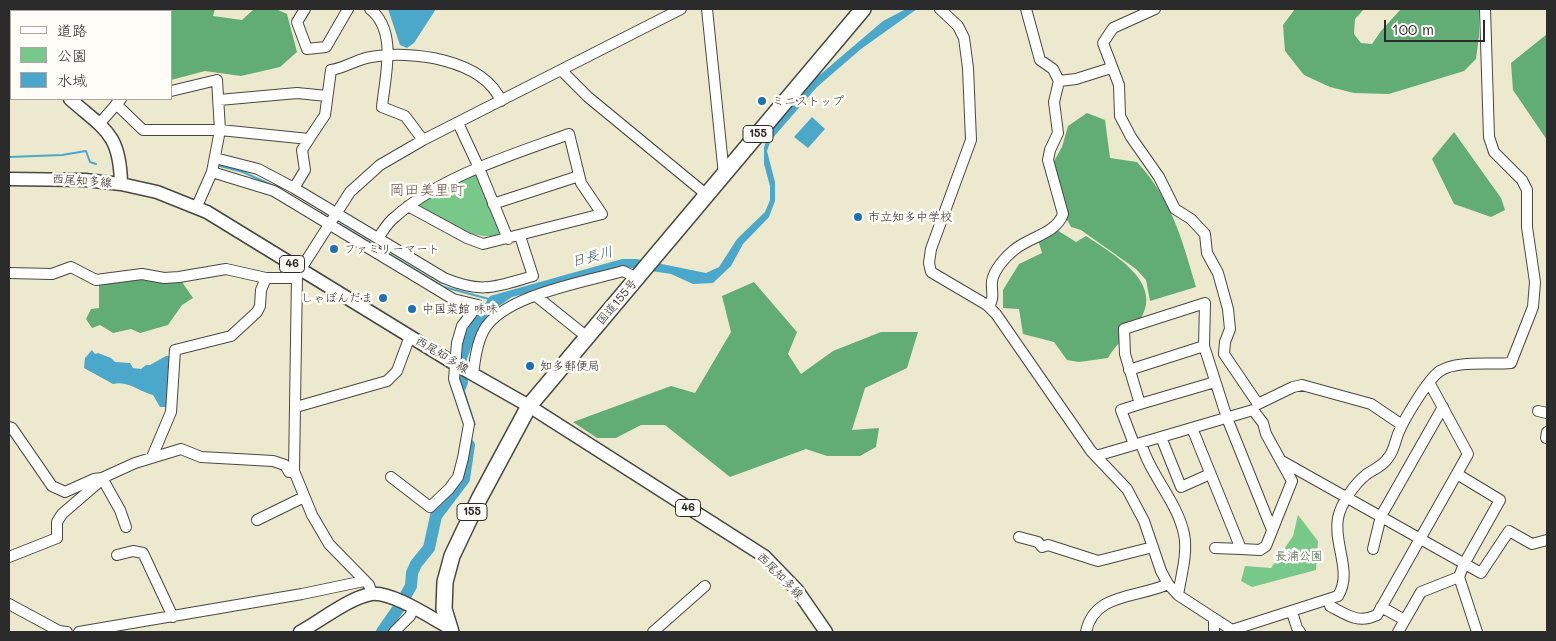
<!DOCTYPE html>
<html>
<head>
<meta charset="utf-8">
<style>
  body { margin:0 }
  #map { position:relative; width:1556px; height:641px; overflow:hidden; background:#ede9ce; font-family:Mali,"Klee One",sans-serif }
  canvas { display:block }
  .frame { position:absolute; inset:0; border:10px solid #2b2b2b; pointer-events:none }
  .legend { position:absolute; left:10px; top:10px; width:162px; height:90px; box-sizing:border-box; background:#fdfcf7; border:1px solid #a9a8a5; margin:0; padding:6px 9px; list-style:none; font-size:15px; color:#2b2b2b }
  .legend li { display:flex; align-items:center; gap:10px; height:25px }
  .legend b { width:25px; border:1px solid #a9a8a5 }
  .scale { position:absolute; left:1384px; top:20px; width:101px; height:22px; box-sizing:border-box; border:2px solid #2b2b2b; border-top:0; padding-left:6px; font-size:15px; line-height:18px; white-space:nowrap; color:#2b2b2b; -webkit-text-stroke:4px #fdfcf7; paint-order:stroke }
</style>
</head>
<body>
<div id="map">
<canvas width="1556" height="641"></canvas>
<div class="frame"></div>
<ul class="legend">
<li><b style="height:6px;background:#fff"></b>道路</li>
<li><b style="height:14px;background:#78c88a"></b>公園</li>
<li><b style="height:14px;background:#4ca8ca"></b>水域</li>
</ul>
<div class="scale">100 m</div>
</div>
<script>
const context = document.querySelector('canvas').getContext('2d');
context.lineJoin = 'round';
function paint(path, color) {
  context.fillStyle = color;
  context.fill(path, 'evenodd');
}
function trace(path, color, width, dash) {
  context.strokeStyle = color;
  context.lineWidth = width;
  context.lineCap = dash ? 'butt' : 'round';
  context.setLineDash(dash || []);
  context.stroke(path);
}
function label(font, color, halo, rows, align = 'center') {
  context.font = font + ' Mali,"Klee One",sans-serif';
  context.lineWidth = 5;
  context.setLineDash([]);
  context.textBaseline = 'middle';
  context.strokeStyle = halo;
  context.fillStyle = color;
  for (const [text, x, y, turn = 0] of rows) {
    context.save();
    context.translate(x, y);
    context.rotate((+turn || 0) * Math.PI / 180);
    context.textAlign = isNaN(turn) ? turn : align;
    if (halo) context.strokeText(text, 0, 0);
    context.fillText(text, 0, 0);
    context.restore();
  }
}
const green = new Path2D(`
  M478,172L504,236C467,239 453,226 421,209L418,205L421,200Z
  M1298,515L1318,541L1316,570L1252,587L1241,581L1245,566L1271,568L1293,536Z`);
const forest = new Path2D(`
  M44,9H215L213,16L242,20L254,9H276L287,14L297,52L280,67L241,76L205,71L171,80V11H47Z
  M1295,9H1364L1355,19L1354,34L1361,43L1372,44L1381,31L1401,9H1479V36L1476,59L1464,71L1389,94L1354,93L1330,87L1304,75L1285,51L1283,25Z
  M1547,34V140L1513,90L1511,63Z
  M1087,113L1105,120L1110,158L1137,162C1172,200 1182,239 1196,287L1150,301L1146,280L1136,269L1081,230L1071,227L1064,214L1053,163L1062,147L1068,126Z
  M1454,132L1501,198L1505,210L1491,217L1454,204L1432,159Z
  M1057,230L1076,242L1086,236C1114,255 1167,283 1138,323C1129,336 1116,343 1108,358L1079,362L1067,360L1054,342L1023,334L1019,309L1003,308V290L1019,264L1042,253L1038,240Z
  M138,271L180,279L193,298L182,305L168,325L140,333L131,329L113,333L100,325L92,328L86,319L91,309L99,308V281Z
  M754,282L797,332L788,354L801,374L833,351L881,332H918L907,368L865,388L852,430L879,428L876,447L860,456H827L806,449L730,477L665,425H641L616,438H597L573,422L671,386L695,393L731,332L722,296Z`);
const water = new Path2D(`
  M388,9H436L414,43L407,48L400,45Z
  M906,9H917L861,49L817,87L771,140L767,151L775,182V201L769,217L743,244L731,266L713,283L693,284L671,274L625,267L512,297L489,313L476,335L467,359L468,383L465,391L476,425L472,426C461,392 450,367 466,332C472,319 483,308 490,296L622,259H637L706,273L719,267L737,239L765,212L770,200V186L764,164V147L770,132L815,79L883,21Z
  M812,117L825,129L808,148L794,137Z
  M92,350L95,354L98,353L111,358L115,362L130,363L133,368L141,369L146,365H150L166,356H170L167,407H160L153,395C140,392 128,380 113,384L84,368L85,358Z`);
const stream = new Path2D(`
  M9,157L62,155L86,151L90,162L96,164
  M220,166L243,172L276,187
  M321,213L329,219
  M336,222L444,287L489,299`);
const river = new Path2D(`
  M382,632L398,609L411,586L412,573L416,564L429,548L436,516L464,479L469,445`);
const minor = new Path2D(`
  M305,9L297,22L307,49L326,47L348,9
  M370,9C398,31 385,76 382,107L405,116L423,140
  M707,9L724,175
  M940,9L958,26L964,38L968,68L971,140L931,249L929,263L931,272L987,305L996,314L1091,451L1127,489L1144,521L1161,571L1168,584L1178,595L1235,632
  M1155,9L1113,28L1103,43L1119,85L1120,116L1131,137L1159,177L1175,209L1191,219L1205,234L1207,253L1218,273L1228,309L1230,329L1225,342L1224,354L1258,404L1293,387L1302,385L1371,404L1402,425
  M561,70L588,97L707,195
  M1059,81L1076,79L1111,68
  M171,91L217,80L220,130L212,172L197,206
  M219,100L297,93L327,96
  M116,104L143,130H220L309,139L325,115L331,70C345,68 357,59 371,57C411,50 483,59 501,101
  M458,123L479,168L508,239
  M99,124L121,99
  M215,158L258,169L294,188L444,278C482,294 495,287 533,276L520,236
  M212,172L274,191L453,299L478,305L462,326L457,343L454,379L469,424L463,458L458,477L449,489L430,507L391,477
  M294,188L305,170L302,150L309,139
  M493,204L579,176
  M378,238C383,231 388,222 395,217C441,176 512,155 569,134L581,183L602,214L483,244L467,238L408,206
  M9,273L52,274L71,267L96,280L142,274L164,278L179,277L226,269L266,278H296
  M536,296L587,337
  M989,307C995,295 991,293 992,281C994,270 1005,257 1014,250C1029,237 1056,234 1063,214L1048,160L1050,150L1058,133L1054,102L1059,81L1053,69L1040,60L1026,9
  M1129,370L1204,346
  M473,374C475,359 477,343 484,330C504,295 585,282 623,271L637,278
  M1140,404L1215,382
  M296,407L387,381L397,371L410,336
  M1538,411L1547,413
  M9,427L12,428L52,486L65,492L94,479L102,478L135,463L181,449L201,457L273,461L285,465L289,472L294,471
  M1161,437L1181,487L1210,474
  M1546,438L1547,432
  M1141,443C1150,475 1177,501 1184,534C1188,553 1181,576 1178,595
  M1134,444L1121,410L1140,404L1125,354L1124,329L1205,303L1204,346L1227,418L1272,530
  M1096,456L1253,410L1263,423L1266,434L1292,481L1266,546L1260,550L1241,549L1192,428
  M152,457L171,412L175,350L231,336L257,312L260,306L261,290L266,278
  M1280,460L1481,573L1509,531L1532,544L1547,540
  M102,478L120,510L126,527
  M257,520L304,497
  M1019,537L1038,542L1042,547L1048,545L1098,561L1153,547
  M1215,548L1241,549
  M1373,549L1381,516L1443,407
  M117,555L133,551L143,553L173,617
  M9,557L57,538V522L62,514L98,483L99,479
  M1459,577L1477,632
  M372,594L369,585L329,544L312,515L294,471L297,275L350,192L380,165L423,140L681,9
  M1329,601L1330,606C1347,615 1358,624 1377,615L1468,454L1430,384
  M9,604L59,631L67,632
  M1381,607L1405,620
  M1292,612L1297,628L1300,632
  M1214,619V632
  M1232,630L1338,596C1353,572 1333,544 1338,518C1341,503 1355,483 1367,474C1374,469 1383,466 1388,458C1394,451 1395,442 1398,434C1404,419 1428,379 1440,371C1457,360 1491,365 1511,363L1533,307L1535,282L1527,227V190L1522,180L1494,152L1489,137L1485,9
  M79,632L302,594L364,581
  M394,632L410,616L414,608
  M653,632L705,586
  M1086,632C1094,592 1139,598 1168,584
  M1398,632L1421,592L1459,577L1464,564L1500,500L1457,474`);
const major = new Path2D(`
  M9,44L11,46
  M70,99C105,130 120,133 121,184
  M9,179L85,180L121,184L157,192L207,212L455,364L529,406L764,556L797,590L826,632
  M300,632C320,621 349,598 371,594C391,591 430,617 448,627`);
const highway = new Path2D(`
  M451,632L444,609L445,582L452,556L479,499L529,406L863,9`);
const markers = [
  [762,101,5,"#1f6fb2"],
  [858,217,5,"#1f6fb2"],
  [334,249,5,"#1f6fb2"],
  [383,298,5,"#1f6fb2"],
  [412,309,5,"#1f6fb2"],
  [530,366,5,"#1f6fb2"]
];
const shields = [
  [758,134,30],
  [292,264,25],
  [688,508,25],
  [472,512,30]
];
const shieldNames = [
  ["155",758,134],
  ["46",292,264],
  ["46",688,508],
  ["155",472,512]
];
const poiNames = [
  ["ミニストップ",772,101],
  ["市立知多中学校",868,217],
  ["ファミリーマート",344,249],
  ["しゃぼんだま",373,298,"right"],
  ["中国菜館 味味",422,309],
  ["知多郵便局",540,366]
];
const streetNames = [
  ["西尾知多線",82,181,4],
  ["国道155号",617,302,-50],
  ["西尾知多線",442,355,31],
  ["西尾知多線",780,576,45]
];
const parkNames = [
  ["長浦公園",1299,556]
];
const waterNames = [
  ["日長川",592,257,-15]
];
const quarterNames = [
  ["岡田美里町",427,190]
];
paint(green, '#78c88a');
paint(forest, '#62ac76');
paint(water, '#4ca8ca');
trace(stream, '#4ca8ca', 2);
trace(river, '#4ca8ca', 12);
trace(minor, '#484843', 12);
trace(major, '#484843', 15);
trace(highway, '#484843', 18);
trace(minor, '#fff', 10);
trace(major, '#fff', 12);
trace(highway, '#fff', 15);
for (const [x, y, r, color] of markers) {
  const dot = new Path2D();
  dot.arc(x, y, r, 0, 2 * Math.PI);
  context.fillStyle = color;
  context.fill(dot);
  trace(dot, '#fdfcf7', 2);
}
for (const [x, y, w] of shields) {
  const box = new Path2D();
  box.roundRect(x - w / 2, y - 8.5, w, 17, 4);
  context.fillStyle = '#fdfcf7';
  context.fill(box);
  trace(box, '#2b2b2b', 1);
}
label('bold 11px', '#2b2b2b', null, shieldNames);
label('12px', '#2b2b2b', '#fdfcf7', poiNames, 'left');
label('12px', '#2b2b2b', '#fdfcf7', streetNames);
label('12px', '#46624c', '#fdfcf7', parkNames);
label('italic 14px', '#385d6b', '#fdfcf7', waterNames);
label('15px', '#6b5754', '#fdfcf7', quarterNames);
</script>
</body>
</html>
